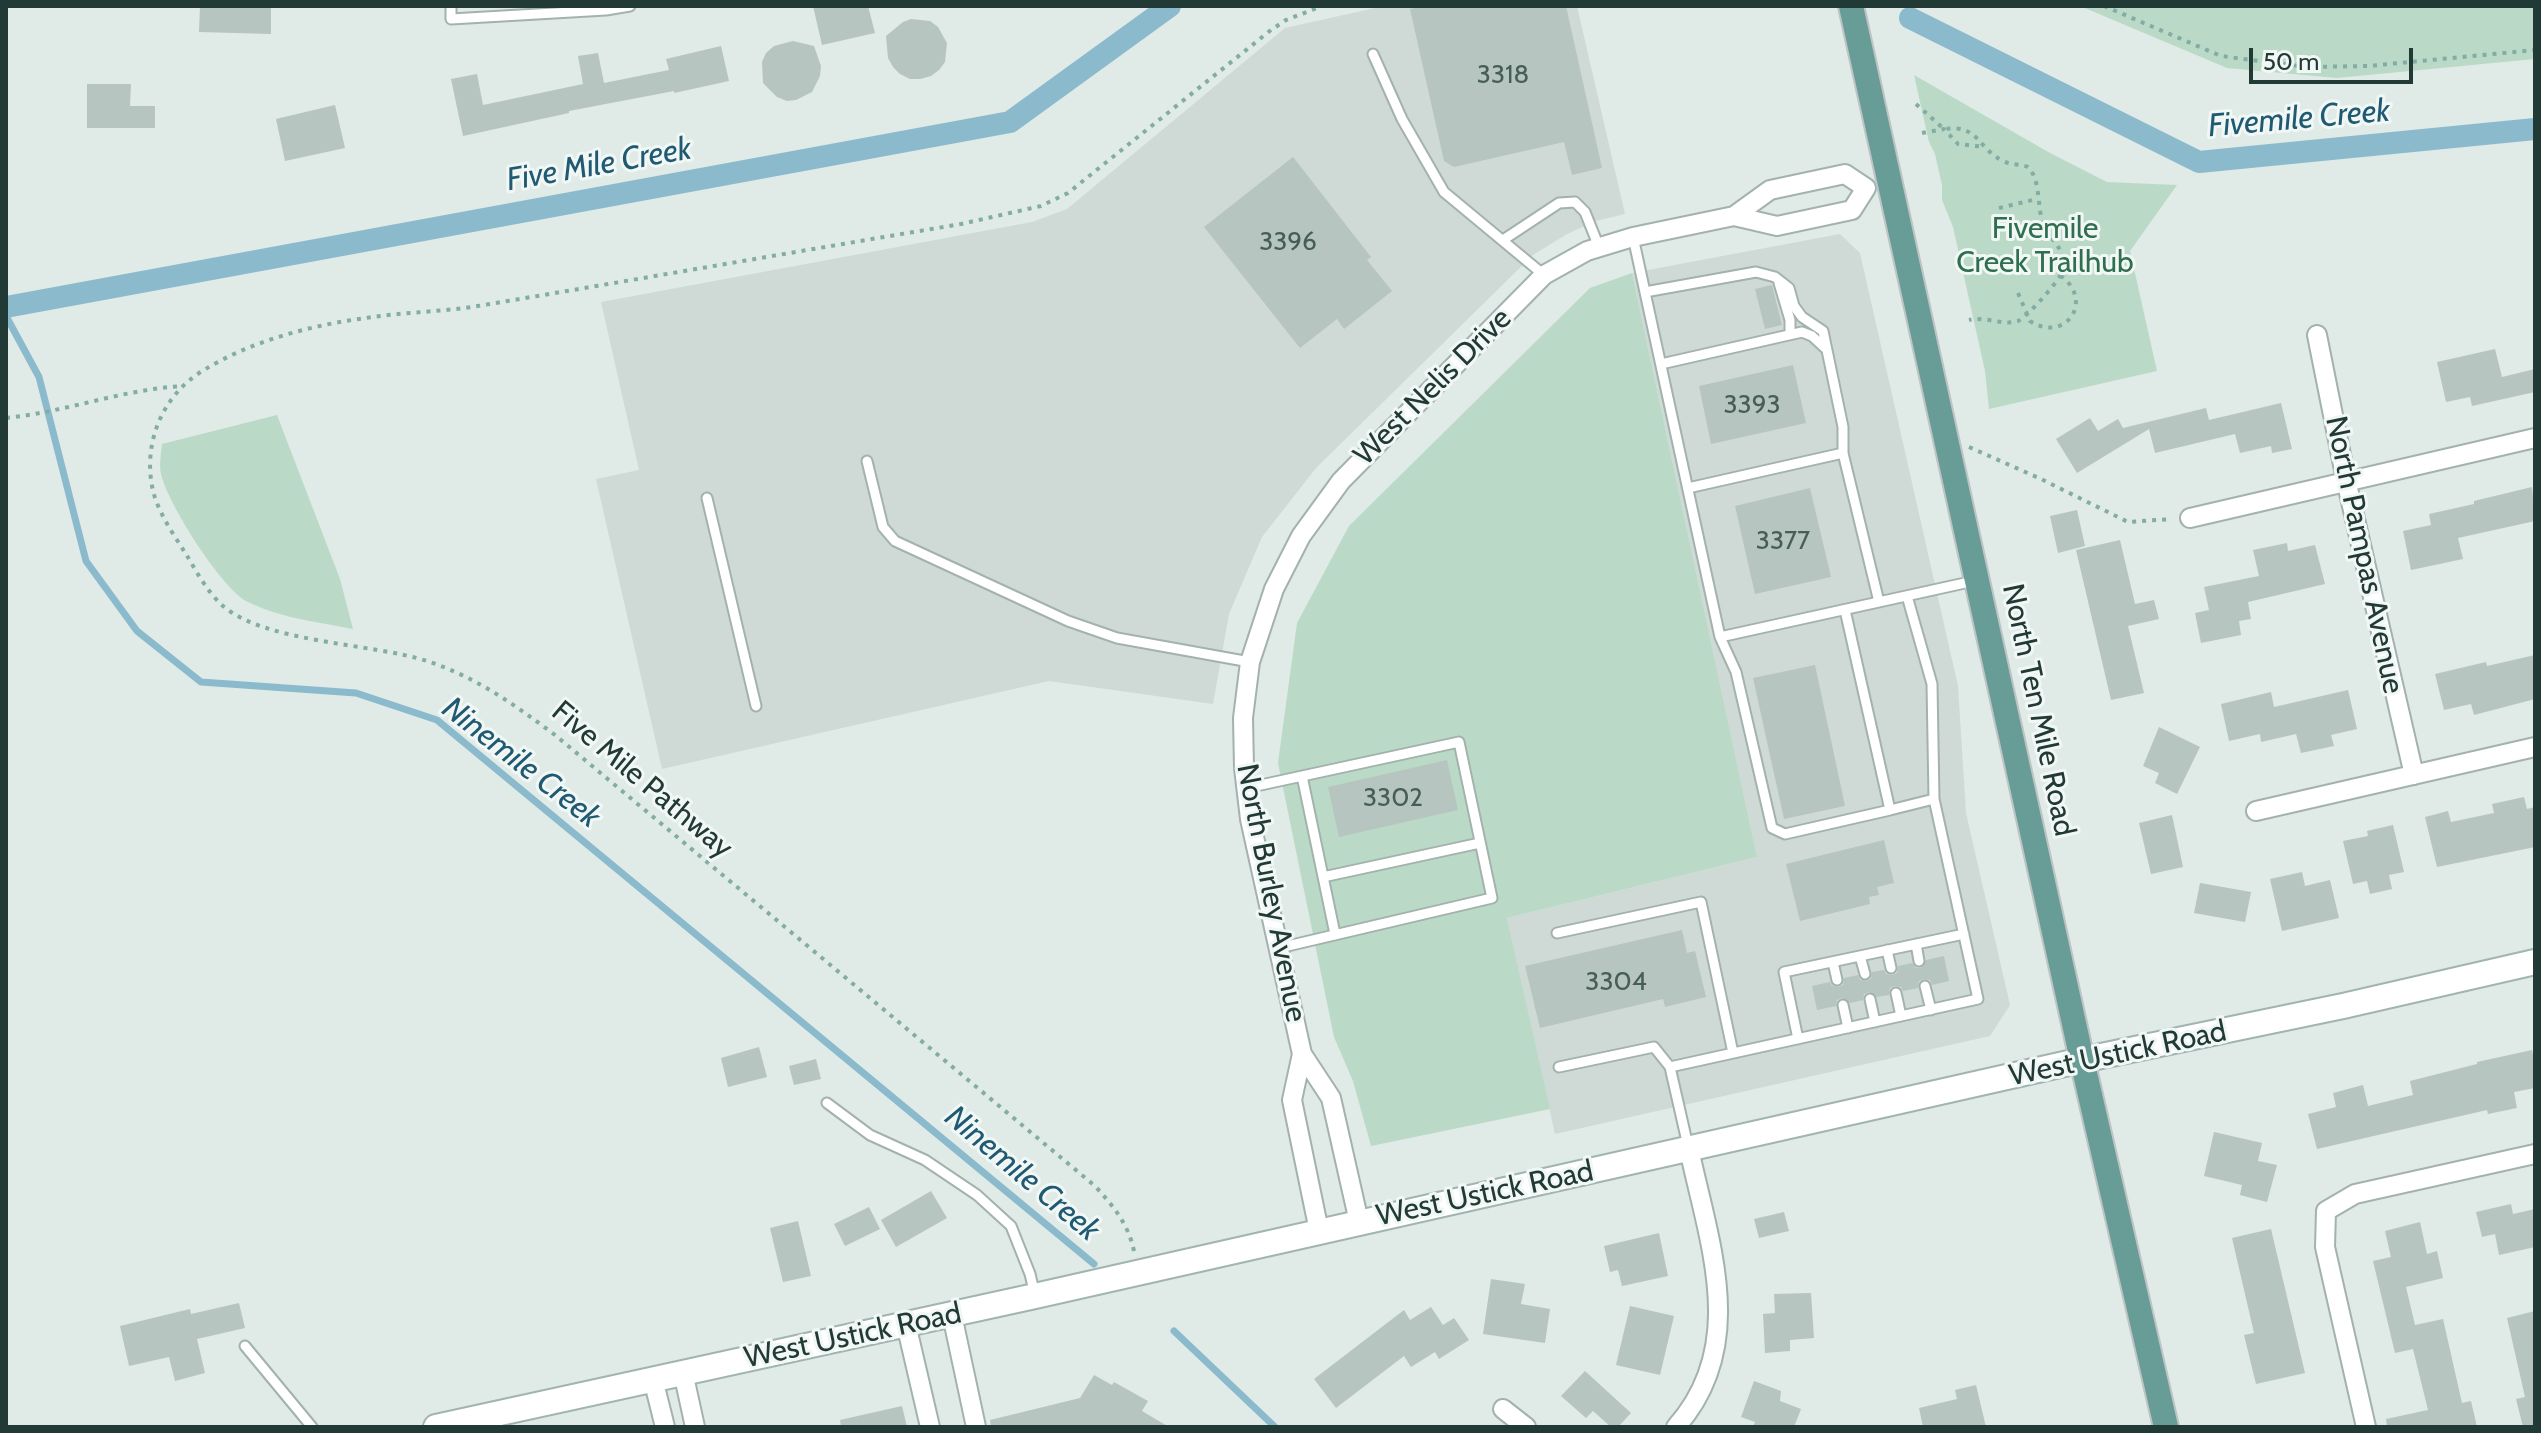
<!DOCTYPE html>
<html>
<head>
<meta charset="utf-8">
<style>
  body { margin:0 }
  #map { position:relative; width:2541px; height:1433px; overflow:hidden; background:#e0eae7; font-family:Cabin,sans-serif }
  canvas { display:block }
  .frame { position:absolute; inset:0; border:8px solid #223a36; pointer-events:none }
  .scale { position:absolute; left:2249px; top:48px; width:164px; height:36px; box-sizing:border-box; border:4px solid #223a36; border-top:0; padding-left:10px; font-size:24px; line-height:28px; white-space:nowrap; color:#223a36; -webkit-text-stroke:6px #f1f7f5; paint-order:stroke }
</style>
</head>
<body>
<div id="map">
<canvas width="2541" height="1433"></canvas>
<div class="frame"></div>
<div class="scale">50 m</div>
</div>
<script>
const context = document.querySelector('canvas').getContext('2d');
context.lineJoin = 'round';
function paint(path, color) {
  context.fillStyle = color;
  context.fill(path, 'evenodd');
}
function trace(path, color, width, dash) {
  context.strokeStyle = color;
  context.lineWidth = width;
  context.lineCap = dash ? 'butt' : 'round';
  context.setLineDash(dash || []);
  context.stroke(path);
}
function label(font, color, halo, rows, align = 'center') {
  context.font = font + ' Cabin,sans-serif';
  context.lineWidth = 6;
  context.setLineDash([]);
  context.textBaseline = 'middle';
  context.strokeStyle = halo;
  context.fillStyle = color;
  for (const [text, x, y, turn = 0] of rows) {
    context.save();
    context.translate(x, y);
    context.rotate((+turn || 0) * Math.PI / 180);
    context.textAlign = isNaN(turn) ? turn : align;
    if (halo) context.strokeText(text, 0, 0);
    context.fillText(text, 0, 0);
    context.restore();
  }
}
const built = new Path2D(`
  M1384,6H1577L1625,214L1596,221L1567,234L1533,255L1316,468L1262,537L1229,614L1213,704L1049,681L662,769L596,479L639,470L601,302L1032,222L1067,209L1285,28Z
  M1840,234L1860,253L1958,686L1966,813L2010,1005L1990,1036L1555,1134L1507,918L1757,857L1632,273Z`);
const green = new Path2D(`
  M2080,6H2535V59L2337,78L2227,68Z
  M1914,75L2050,153L2107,182L2177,185L2130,251L2157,371L1989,409L1985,371L1953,227L1942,200V185L1935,154L1929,142Z
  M1632,273L1757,857L1507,918L1550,1109L1371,1146L1353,1081L1334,1037L1278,763L1297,623L1349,526L1590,288Z
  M277,415L340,579L353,629C318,622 279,618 246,601C220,586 168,504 161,474C159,465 161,453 162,444Z`);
const stream = new Path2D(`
  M6,316L39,377L86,561L137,631L201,682L356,693L437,720L1094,1264
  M1174,1331L1275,1427`);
const canal = new Path2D(`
  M1910,18L2199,162L2535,129
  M6,307L1010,122L1170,6`);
const building = new Path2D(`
  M200,6H271V34L199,32Z
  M813,6H868L875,33L822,45Z
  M1424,6H1566L1602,168L1572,175L1564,142L1454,167L1444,161L1410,9Z
  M911,19L930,21L938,27L947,43L945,62L939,70L931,76L920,79H910L900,74L893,67L888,58L886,36L903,22Z
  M793,41L814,46L821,66L820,76L812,92L796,100L787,101L777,97L763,83L762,62L766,53L774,46Z
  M721,46L729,81L674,93V91L569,111V113L463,136L451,79L477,74L483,105L583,84L578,56L598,53L604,83L669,70L666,59Z
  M87,84H131L130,106H155V128H87Z
  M335,105L345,148L285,161L276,119Z
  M1293,157L1371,257L1367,260L1392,291L1344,329L1337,319L1300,348L1204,227Z
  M1772,285L1782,325L1765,329L1755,289Z
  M2495,349L2502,377L2535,369V392L2472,406L2470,397L2446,402L2437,362Z
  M1793,365L1806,423L1711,444L1699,386Z
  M2281,403L2292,449L2272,453L2271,446L2240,453L2235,434L2155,453L2149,429L2077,473L2056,439L2090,418L2098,431L2118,419L2123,428L2206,408L2209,420Z
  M2532,487L2535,521L2458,538L2463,559L2411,570L2403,531L2431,525L2429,514L2474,504V501Z
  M1810,488L1831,577L1755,594L1735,506Z
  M2077,510L2085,546L2058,553L2050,516Z
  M2120,540L2135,604L2154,600L2159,619L2128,626L2144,693L2111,700L2076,550Z
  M2287,543L2288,551L2315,545L2325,584L2248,602L2251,619L2239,621L2241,635L2201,643L2195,613L2209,610L2204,587L2259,576L2253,550Z
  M2535,655V699L2474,715L2471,704L2444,710L2435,674L2486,662L2487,666Z
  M1815,665L1845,806L1784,819L1753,678Z
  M2348,690L2357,729L2331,735L2334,746L2301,753L2296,734L2261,742L2260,734L2229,741L2221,704L2271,692L2274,707Z
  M2159,727L2200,747L2177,794L2155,783L2159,773L2143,766Z
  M1447,760L1458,810L1339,837L1328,787Z
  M2524,797L2527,809L2535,807V847L2437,867L2425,817L2448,811L2451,822L2494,813L2492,804Z
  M2172,815L2183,867L2151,874L2139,823Z
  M2393,825L2404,872L2389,875L2392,889L2370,894L2367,881L2353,884L2343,841L2368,836L2367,831Z
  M1884,840L1894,883L1877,887L1879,895L1869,897L1870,904L1800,921L1786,864Z
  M2302,872L2305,886L2330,880L2339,918L2282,931L2270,879Z
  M2200,883L2251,892L2245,922L2194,913Z
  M1682,930L1687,953L1695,951L1706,997L1665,1007L1663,999L1540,1028L1525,966Z
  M1944,956L1949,981L1932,985L1930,980L1924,979L1919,981L1918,988L1903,991L1901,987L1895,986L1890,988L1889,995L1877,997L1869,992L1864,994L1863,1000L1850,1003L1842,998L1837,1000L1836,1006L1817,1010L1812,986L1830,982L1832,986L1838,987L1843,985L1844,978L1858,975L1860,980L1866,981L1871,979L1872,972L1884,970L1886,974L1892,975L1897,973L1898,966L1912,963L1916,968H1921L1926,960Z
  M759,1047L767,1077L728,1087L721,1058Z
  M2532,1050L2535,1064V1088L2514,1092L2517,1108L2488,1114L2487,1110L2317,1149L2308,1114L2336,1107L2333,1093L2363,1085L2368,1106L2413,1095L2410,1081L2477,1064V1062Z
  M816,1059L821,1079L794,1085L789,1066Z
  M2214,1132L2262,1143L2258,1161L2277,1165L2267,1202L2240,1195L2242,1185L2204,1176Z
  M931,1191L947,1218L896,1247L881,1220Z
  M2511,1204L2513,1214L2535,1209V1247L2499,1255L2495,1234L2482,1237L2476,1212Z
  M869,1207L880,1229L845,1246L834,1224Z
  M1784,1212L1789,1231L1759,1238L1754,1219Z
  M798,1221L811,1276L783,1282L770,1228Z
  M2420,1222L2427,1254L2437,1251L2443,1278L2406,1287L2415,1325L2443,1319L2462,1403L2471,1401L2477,1427H2387L2386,1419L2428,1410L2413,1349L2395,1353L2373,1261L2391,1257L2385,1231Z
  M2271,1229L2305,1373L2256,1384L2244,1335L2254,1333L2232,1238Z
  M1659,1233L1668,1276L1622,1286L1618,1270L1610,1272L1604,1246Z
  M1491,1279L1525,1284L1521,1304L1550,1309L1545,1343L1483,1334Z
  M1811,1293L1814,1338L1790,1340V1351L1765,1353L1763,1314L1775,1313L1774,1294Z
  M239,1303L245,1328L197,1339L205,1373L175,1381L169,1357L129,1366L120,1326L190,1309L191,1314Z
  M1630,1306L1674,1316L1660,1375L1616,1365Z
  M1431,1307L1443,1325L1454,1318L1469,1340L1439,1359L1435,1352L1411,1367L1404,1356L1336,1408L1314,1379L1404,1310L1410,1320Z
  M2535,1311V1427H2523L2516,1399L2525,1397L2507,1318Z
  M1585,1371L1631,1413L1618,1427H1611L1593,1411L1586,1418L1561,1396Z
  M1094,1375L1112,1385L1114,1382L1148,1401L1142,1411L1169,1427H991L990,1420L1080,1398Z
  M1754,1381L1781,1391L1780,1401L1801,1409L1794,1427H1753L1755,1422L1741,1417Z
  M1976,1385L1986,1427H1923L1919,1408L1957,1399L1955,1390Z
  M902,1406L907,1427H841L840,1420Z`);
const path = new Path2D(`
  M2104,6L2221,56L2306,67L2368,66L2535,50
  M1916,104L1944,129C1979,124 1977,148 2003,161C2011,165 2020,164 2028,167C2042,182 2036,207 2044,226C2049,238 2060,244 2062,257C2063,263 2063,271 2060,276C2056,284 2026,318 2018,321C2003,326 1985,316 1969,320
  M1922,133L1944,129L1958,144L1985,147
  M1999,208L2037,199
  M2018,293L2030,321C2065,344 2095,301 2061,276
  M6,418C66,412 123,389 184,386
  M1969,447L2041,479L2128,522L2172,519
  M1134,1251C1128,1223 1113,1206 1095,1186L555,735C515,705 476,677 427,661C371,643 266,643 223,606C208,593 196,571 186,554C175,537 162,518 155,498C140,449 160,396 204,370C251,341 312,325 366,318C403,312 441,312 478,306C639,279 800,251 961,224L1041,206L1068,193L1271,30L1286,20L1322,6`);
const service = new Path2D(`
  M451,6V19L606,10L630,6
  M1373,54L1402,119L1444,192L1544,275
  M1633,237L1720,637L1974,581
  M1503,240L1559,203L1575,202L1585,212L1599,247
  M1779,283L1790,320V334
  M1645,292L1756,272L1775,277L1789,288L1794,306L1802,317L1823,331L1843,427V453L1688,488
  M1661,364L1802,332L1812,336L1825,348
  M1843,453L1879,602
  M867,461L883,527L895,541L1068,621L1117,638L1250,662
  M707,498L756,706
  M1845,610L1890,810L1934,799L1932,684L1907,596
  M1720,637L1736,672L1772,828L1785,834L1890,810
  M1302,776L1335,934
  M1247,788L1459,742L1492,898L1279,948
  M1323,877L1480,843
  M1557,933L1701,902L1733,1053
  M1916,944L1919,961
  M1887,950L1891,968
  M1860,956L1865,974
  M1833,962L1837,980
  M1925,986L1931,1010
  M1896,993L1901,1016
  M1870,999L1875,1022
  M1843,1005L1848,1028
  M1798,1039L1784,972L1964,934
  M1559,1067L1654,1047L1670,1067
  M827,1103L870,1135L925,1160L977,1195L1011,1226L1030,1274L1035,1295
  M1688,1146L1670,1067L1978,999L1934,799
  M245,1346L312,1427`);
const minor = new Path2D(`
  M1845,174L1866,188L1852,210L1777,226L1734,216L1770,190Z
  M2317,335L2346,480L2414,775
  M2190,518L2535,438
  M2256,811L2535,747
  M1302,1054L1250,819L1244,768L1243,718L1250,662L1274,589L1301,536L1341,481L1544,275L1587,251L1633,237L1734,216
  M1319,1231L1292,1100L1302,1054L1331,1098L1359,1222
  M952,1315L976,1427
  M906,1324L930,1427
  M683,1372L695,1427
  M653,1379L665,1427
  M1503,1409L1526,1427
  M1676,1427C1749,1345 1709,1243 1689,1149
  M2366,1427L2325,1247L2326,1211L2355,1194L2535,1154`);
const secondary = new Path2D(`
  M436,1427L1035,1296L2082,1060L2343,1006L2535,962`);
const primary = new Path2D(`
  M1851,6L2082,1060L2166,1427`);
const numberNames = [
  ["3318",1503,75],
  ["3396",1288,242],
  ["3393",1752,405],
  ["3377",1783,541],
  ["3302",1393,798],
  ["3304",1616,982]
];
const parkNames = [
  ["Fivemile",2045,229],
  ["Creek Trailhub",2045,263]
];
const streetNames = [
  ["West Nelis Drive",1433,387,-45],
  ["North Pampas Avenue",2364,555,78],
  ["North Ten Mile Road",2038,710,78],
  ["Five Mile Pathway",642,780,40],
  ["North Burley Avenue",1271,893,79],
  ["West Ustick Road",2118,1054,-12],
  ["West Ustick Road",1485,1194,-12],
  ["West Ustick Road",853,1336,-12]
];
const waterNames = [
  ["Fivemile Creek",2299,119,-5],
  ["Five Mile Creek",599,165,-10],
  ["Ninemile Creek",521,763,38],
  ["Ninemile Creek",1022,1174,40]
];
paint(built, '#cfdad6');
paint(green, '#badac7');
trace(stream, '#8bbacd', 7);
trace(canal, '#8bbacd', 22);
paint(building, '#b6c5c0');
trace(service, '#a3b2ae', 13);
trace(minor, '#a3b2ae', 22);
trace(secondary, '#a0b5b0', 28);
trace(primary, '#bdc4c3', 28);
trace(path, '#83aca4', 4, [4, 6]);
trace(service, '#fff', 9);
trace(minor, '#fff', 18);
trace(secondary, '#fff', 24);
trace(primary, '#679d96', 24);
label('26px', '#475d58', null, numberNames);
label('30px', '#2f6e4f', '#f1f7f5', parkNames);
label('30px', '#223a36', '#f1f7f5', streetNames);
label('italic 32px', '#205a72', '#f1f7f5', waterNames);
</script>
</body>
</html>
